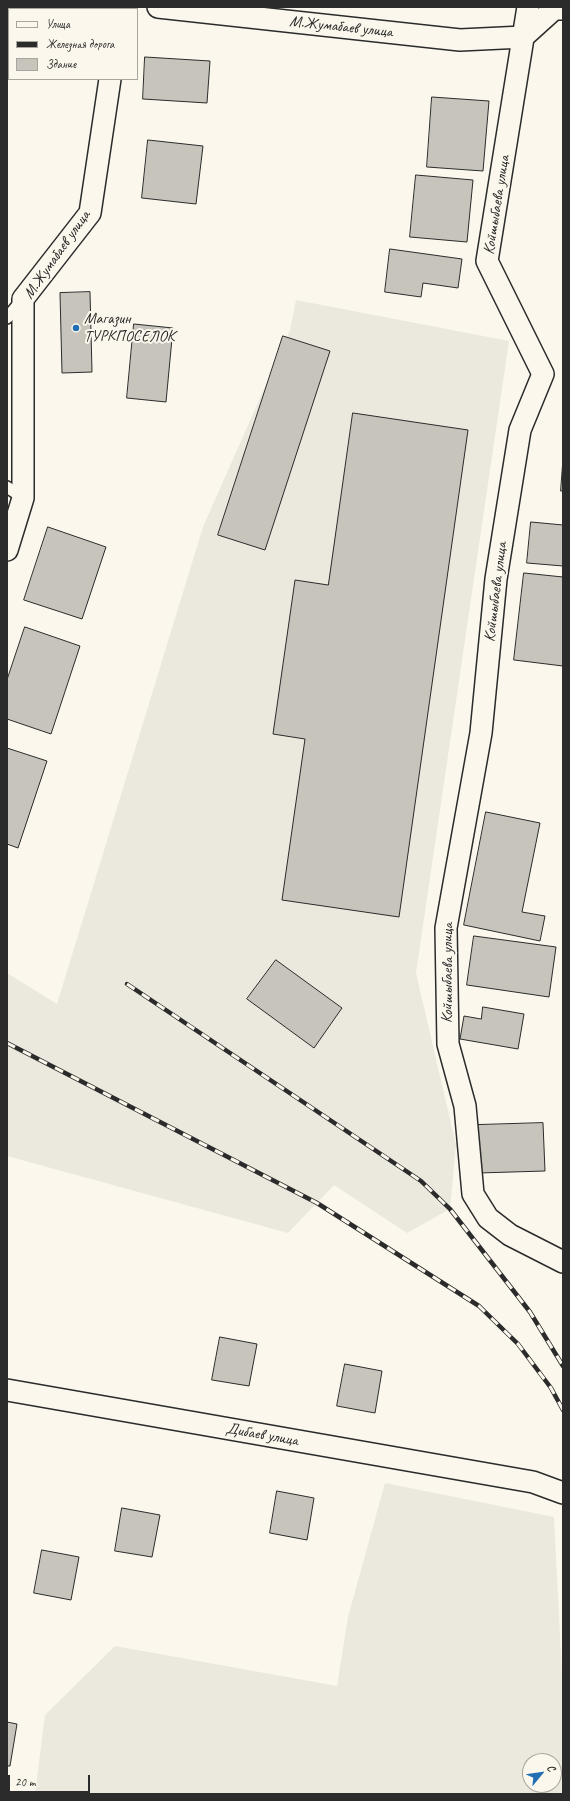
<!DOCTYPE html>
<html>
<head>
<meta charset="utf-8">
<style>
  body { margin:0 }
  #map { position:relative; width:570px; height:1801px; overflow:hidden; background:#fbf7ec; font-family:Caveat,sans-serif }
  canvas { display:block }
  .frame { position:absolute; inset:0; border:8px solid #2b2b2b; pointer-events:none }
  .legend { position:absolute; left:8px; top:8px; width:130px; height:72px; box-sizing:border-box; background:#fbf7ec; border:1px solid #a8a59f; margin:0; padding:5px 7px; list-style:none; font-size:12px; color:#2b2b2b }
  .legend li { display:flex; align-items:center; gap:8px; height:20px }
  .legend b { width:20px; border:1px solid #a8a59f }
  .north { position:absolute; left:522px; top:1753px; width:40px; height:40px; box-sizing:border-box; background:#fbf7ec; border:1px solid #a8a59f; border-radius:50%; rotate:61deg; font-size:11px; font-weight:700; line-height:16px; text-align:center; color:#2b2b2b }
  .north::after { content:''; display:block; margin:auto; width:14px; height:18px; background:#1f6fb2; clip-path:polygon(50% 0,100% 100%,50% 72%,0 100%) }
  .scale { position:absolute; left:8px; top:1775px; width:82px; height:18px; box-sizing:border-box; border:2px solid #2b2b2b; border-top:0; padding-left:5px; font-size:12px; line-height:14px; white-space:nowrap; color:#2b2b2b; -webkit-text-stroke:3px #fbf7ec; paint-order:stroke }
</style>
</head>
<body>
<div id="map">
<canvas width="570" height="1801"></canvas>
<div class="frame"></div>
<ul class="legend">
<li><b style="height:5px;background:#fbf7ec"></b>Улица</li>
<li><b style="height:5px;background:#2b2b2b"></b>Железная дорога</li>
<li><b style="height:11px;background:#c7c4bc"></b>Здание</li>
</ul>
<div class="north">С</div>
<div class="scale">20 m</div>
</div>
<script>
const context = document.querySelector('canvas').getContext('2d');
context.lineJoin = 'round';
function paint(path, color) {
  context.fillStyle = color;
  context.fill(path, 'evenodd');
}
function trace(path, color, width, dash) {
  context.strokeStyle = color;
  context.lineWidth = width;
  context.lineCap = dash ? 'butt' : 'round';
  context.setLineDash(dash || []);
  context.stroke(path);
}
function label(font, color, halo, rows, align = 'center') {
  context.font = font + ' Caveat,sans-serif';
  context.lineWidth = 4;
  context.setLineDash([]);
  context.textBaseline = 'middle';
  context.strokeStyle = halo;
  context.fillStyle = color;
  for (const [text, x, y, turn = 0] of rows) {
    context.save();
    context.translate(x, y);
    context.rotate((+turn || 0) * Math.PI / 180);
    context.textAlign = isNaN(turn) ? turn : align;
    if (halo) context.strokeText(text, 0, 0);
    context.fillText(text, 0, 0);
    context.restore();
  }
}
const built = new Path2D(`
  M296,300L509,341L416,973L456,1145L450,1209L407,1233L334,1185L288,1233L7,1156V973L57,1004L203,527L290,330Z
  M385,1483L554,1517L563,1695V1794H35L45,1715L115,1646L337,1686L348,1617ZM530,1761H554V1785H530Z`);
const building = new Path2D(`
  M145,57L210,61L207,103L143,99Z
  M432,97L489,101L483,171L427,167Z
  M148,140L203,146L196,204L142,198Z
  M416,175L473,180L467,242L410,237Z
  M390,249L462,259L458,288L423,283L421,297L385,292Z
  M90,292L92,372L62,373L60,293Z
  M134,324L173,328L166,402L127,398Z
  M283,336L330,351L265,550L218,535Z
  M353,413L468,430L399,917L282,900L305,739L273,734L295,580L328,585Z
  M563,459V491H561Z
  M531,522L563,525V566L527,563Z
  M48,527L106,547L82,619L24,600Z
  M524,573L563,577V666L514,660Z
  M25,627L80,646L51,734L7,719V680Z
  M7,748L47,761L18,848L7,844Z
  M486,812L540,823L522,912L545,916L540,941L464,925Z
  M474,936L556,947L549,997L467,985Z
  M276,960L342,1008L314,1048L247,999Z
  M483,1007L524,1014L518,1049L460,1039L464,1016L481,1019Z
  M543,1123L545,1171L478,1173L477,1125Z
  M220,1337L257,1344L249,1386L212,1380Z
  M345,1364L382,1371L375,1413L337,1406Z
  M277,1491L314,1498L307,1540L270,1533Z
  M122,1508L160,1515L152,1557L115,1551Z
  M42,1550L79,1557L71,1600L34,1593Z
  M7,1722L17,1724L10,1766H7Z`);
const lane = new Path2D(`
  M7,318L21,301
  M7,487L23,498`);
const street = new Path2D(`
  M158,7L460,40L523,37L554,9H563
  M528,7L487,261L543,374L520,430L496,579L481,733L446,928L448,1044L465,1106L473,1194L488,1218L510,1235L563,1262
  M121,9V7
  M7,550L23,498V299L90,213L110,79
  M7,1390L533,1482L563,1493`);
const rail = new Path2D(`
  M127,984L421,1181L450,1209L530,1312L563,1366
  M7,1043L317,1203L479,1306L518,1344L551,1388L563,1410`);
const markers = [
  [76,328,4,"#1f6fb2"]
];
const streetNames = [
  ["М.Жумабаев улица",341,27,6],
  ["Койшыбаева улица",497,205,-81],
  ["М.Жумабаев улица",57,255,-55],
  ["Койшыбаева улица",496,592,-83],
  ["Койшыбаева улица",448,973,-90],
  ["Дибаев улица",262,1435,10]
];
const poiNames = [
  ["Магазин",84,319],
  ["ТУРКПОСЕЛОК",84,337]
];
paint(built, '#ebe8de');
paint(building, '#c7c4bc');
trace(building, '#2b2b2b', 1);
trace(lane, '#2b2b2b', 14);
trace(street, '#2b2b2b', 24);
trace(lane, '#fbf7ec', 11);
trace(street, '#fbf7ec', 21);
trace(rail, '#2b2b2b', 4.5);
trace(rail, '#fbf7ec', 3, [9]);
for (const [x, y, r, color] of markers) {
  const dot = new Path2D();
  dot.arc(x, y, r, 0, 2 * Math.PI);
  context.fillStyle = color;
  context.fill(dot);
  trace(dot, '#fbf7ec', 1.5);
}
label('16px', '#2b2b2b', '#fbf7ec', streetNames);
label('16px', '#2b2b2b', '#fbf7ec', poiNames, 'left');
</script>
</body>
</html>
